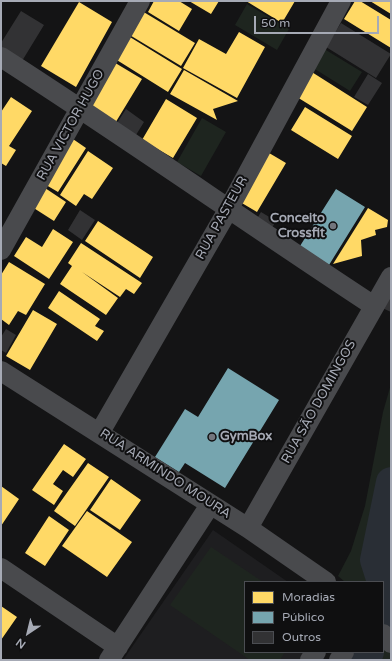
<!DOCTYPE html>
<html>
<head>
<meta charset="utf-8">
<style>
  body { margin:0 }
  #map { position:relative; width:392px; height:661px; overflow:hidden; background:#141415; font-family:"Varela Round",sans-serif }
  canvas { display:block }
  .frame { position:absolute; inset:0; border:2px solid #a6aab5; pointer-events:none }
  .legend { position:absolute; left:244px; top:581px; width:140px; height:72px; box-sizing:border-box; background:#0f0f10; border:1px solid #4b4d52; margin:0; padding:5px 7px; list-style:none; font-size:12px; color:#a6aab5 }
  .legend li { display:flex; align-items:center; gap:8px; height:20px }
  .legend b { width:20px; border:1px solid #4b4d52 }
  .north { position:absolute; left:8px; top:613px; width:40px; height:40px; -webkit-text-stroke:3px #0f0f10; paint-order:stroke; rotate:215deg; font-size:11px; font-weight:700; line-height:16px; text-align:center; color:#a6aab5 }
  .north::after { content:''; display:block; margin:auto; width:14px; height:18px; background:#a6aab5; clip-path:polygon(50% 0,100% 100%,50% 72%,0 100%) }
  .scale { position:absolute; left:254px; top:16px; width:125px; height:18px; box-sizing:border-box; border:2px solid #a6aab5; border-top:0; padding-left:5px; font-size:12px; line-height:14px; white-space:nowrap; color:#a6aab5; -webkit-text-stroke:3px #0f0f10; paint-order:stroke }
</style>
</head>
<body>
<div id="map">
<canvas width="392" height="661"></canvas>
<div class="frame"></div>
<ul class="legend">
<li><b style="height:11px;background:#ffd966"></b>Moradias</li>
<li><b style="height:11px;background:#76a5af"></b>Público</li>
<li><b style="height:11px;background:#323234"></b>Outros</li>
</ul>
<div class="north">N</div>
<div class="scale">50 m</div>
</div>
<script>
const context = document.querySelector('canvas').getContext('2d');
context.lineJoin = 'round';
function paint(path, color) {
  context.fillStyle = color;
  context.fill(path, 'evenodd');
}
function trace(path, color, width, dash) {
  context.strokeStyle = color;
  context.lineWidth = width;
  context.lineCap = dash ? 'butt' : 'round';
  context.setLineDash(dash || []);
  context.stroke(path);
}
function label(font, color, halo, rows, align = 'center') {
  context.font = font + ' "Varela Round",sans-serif';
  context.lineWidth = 4;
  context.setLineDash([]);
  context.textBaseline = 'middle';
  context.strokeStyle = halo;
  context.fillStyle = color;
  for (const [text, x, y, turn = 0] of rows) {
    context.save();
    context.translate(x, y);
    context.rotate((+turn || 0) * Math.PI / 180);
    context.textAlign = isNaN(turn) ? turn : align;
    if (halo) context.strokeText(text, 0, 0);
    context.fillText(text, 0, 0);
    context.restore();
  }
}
const built = new Path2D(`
  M213,530L288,582H245V652H307L301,660H123Z`);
const green = new Path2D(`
  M247,4L289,29L277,50L235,25Z
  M321,47L362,72L350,91L310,66Z
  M202,118L226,132L201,176L177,162Z
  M391,384V660H334L340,652H383V582H345L338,576L351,551L365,506L383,412Z
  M211,547L263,582H245V652H285L280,660H250L170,605Z`);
const homes = new Path2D(`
  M154,1H179L192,9L179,31L148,12Z
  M189,1H219L211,14Z
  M246,1H295L282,23Z
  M355,1H360L391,20V48L344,19Z
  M370,1H391V14Z
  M79,2L112,22L76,87L41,66Z
  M142,11L195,43L181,66L128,34Z
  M239,32L265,47L237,98L183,68L199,39L226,54Z
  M125,34L182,69L168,92L112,57Z
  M112,61L142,79L114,125L84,107Z
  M307,69L367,107L352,131L292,94Z
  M184,70L238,101L213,109L217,120L170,94Z
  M11,97L32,111L9,146L16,150L6,166L1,163V112Z
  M166,99L197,118L173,158L142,140Z
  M305,107L352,136L338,159L291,130Z
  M70,137L86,148L58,192L41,182Z
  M264,150L286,163L257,212L235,199Z
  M88,151L113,168L92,199L84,194L76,206L60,195Z
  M42,186L66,202L54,221L29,205Z
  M368,208L388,220L387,227L375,230L376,235L361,240L362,256L333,264Z
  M98,221L153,257L140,278L85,241Z
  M53,229L73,242L49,279L14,256L26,237L42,247Z
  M81,243L142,283L134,294L126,289L120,297L82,272L118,298L106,315L60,284L72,266L68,263Z
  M9,262L45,284L26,315L18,311L9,325L1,319V275Z
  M59,291L100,319L95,326L104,331L97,341L48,308Z
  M33,310L57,324L30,370L6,356Z
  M64,444L86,459L73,477L63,470L53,484L63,491L54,505L32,490Z
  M88,463L109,477L75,526L54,511Z
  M111,479L141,500L120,530L90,510Z
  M1,486L19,499L1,526Z
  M87,511L132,542L107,577L62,546Z
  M49,516L69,530L45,566L25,553Z
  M1,606L17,617L1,640Z`);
const public = new Path2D(`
  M336,189L365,207L329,265L300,246Z
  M228,368L279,400L225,488L185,463L179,472L155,457L185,409L198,417Z`);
const river = new Path2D(`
  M382,582L375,560L391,482
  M383,586L391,613
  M366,660L369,652`);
const building = new Path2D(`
  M21,11L44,25L22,61L1,48V43Z
  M341,23L391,54L376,78L326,47Z
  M368,74L382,83L368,105L354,97Z
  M126,109L144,122L136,135L117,123Z
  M80,210L95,220L82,240L68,230Z
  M261,212L276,221L270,231L255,222Z
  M391,282V312L378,306Z
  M6,329L16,335L6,353L1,350V337Z`);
const street = new Path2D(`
  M1,57C127,138 249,224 374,306
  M1,250L140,1
  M1,371L248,528L326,582
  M100,432L228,210L341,1
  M248,528L391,277
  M1,568L118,647
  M383,634L391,643
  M109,660L210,505
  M310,660L316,652
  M339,660L344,652`);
const markers = [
  [333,226,4,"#73767d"],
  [212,437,4,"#73767d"]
];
const streetNames = [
  ["RUA VICTOR HUGO",71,125,-61],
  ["RUA PASTEUR",222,218,-61],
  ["RUA SÃO DOMINGOS",319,402,-61],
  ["RUA ARMINDO MOURA",165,474,33]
];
const poiNames = [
  ["Conceito",325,219],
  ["Crossfit",325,234],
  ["GymBox",220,437,"left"]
];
paint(built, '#1e1e20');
paint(green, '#1e251f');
paint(homes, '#ffd966');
paint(public, '#76a5af');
trace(river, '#292e35', 30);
paint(building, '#323234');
trace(street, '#494a4d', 20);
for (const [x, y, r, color] of markers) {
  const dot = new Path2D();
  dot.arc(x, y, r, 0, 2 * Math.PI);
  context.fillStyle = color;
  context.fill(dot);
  trace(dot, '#0f0f10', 1.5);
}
label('13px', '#a6aab5', '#0f0f10', streetNames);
label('bold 13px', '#a6aab5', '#0f0f10', poiNames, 'right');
</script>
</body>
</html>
